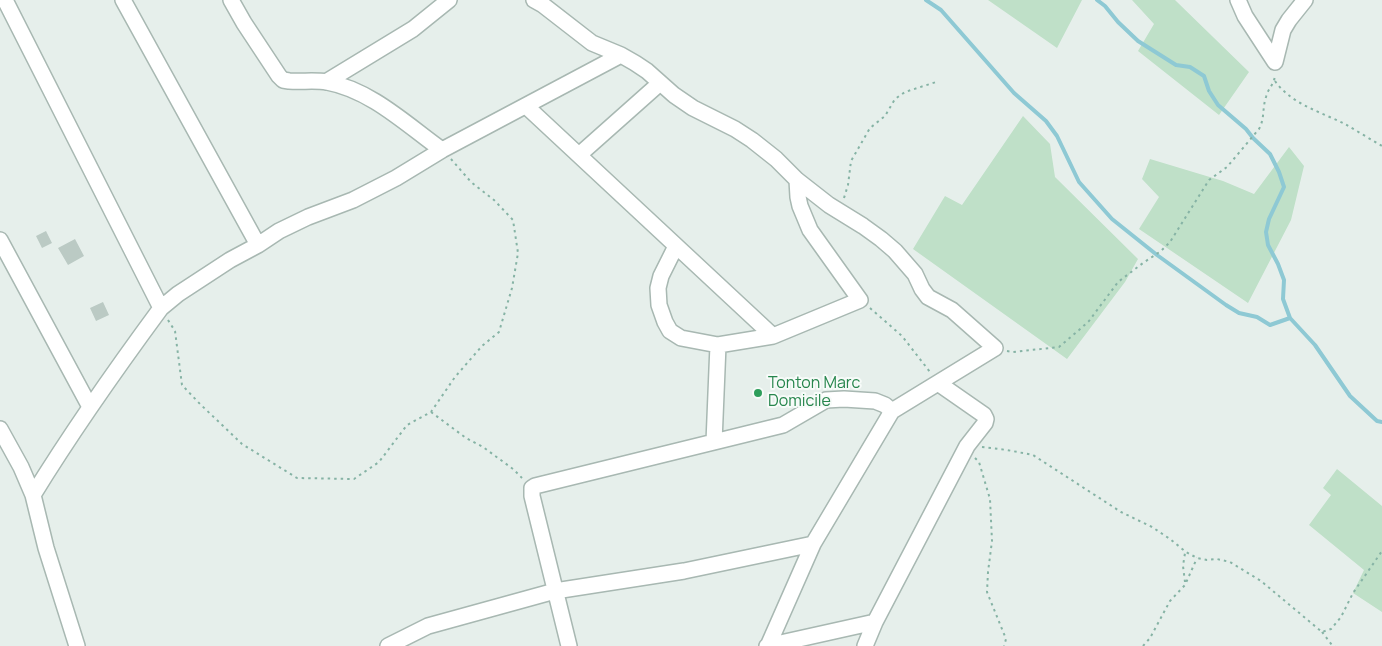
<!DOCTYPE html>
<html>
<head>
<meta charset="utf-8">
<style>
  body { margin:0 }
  canvas { display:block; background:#e6efeb }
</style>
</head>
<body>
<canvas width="1382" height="646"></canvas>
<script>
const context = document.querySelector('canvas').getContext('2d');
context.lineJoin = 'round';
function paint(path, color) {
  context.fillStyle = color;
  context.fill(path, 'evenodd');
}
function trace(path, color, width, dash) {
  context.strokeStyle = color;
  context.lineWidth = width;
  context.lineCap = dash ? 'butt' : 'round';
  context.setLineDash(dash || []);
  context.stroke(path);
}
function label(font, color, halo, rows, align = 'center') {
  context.font = font + ' Manrope,sans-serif';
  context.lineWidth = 4;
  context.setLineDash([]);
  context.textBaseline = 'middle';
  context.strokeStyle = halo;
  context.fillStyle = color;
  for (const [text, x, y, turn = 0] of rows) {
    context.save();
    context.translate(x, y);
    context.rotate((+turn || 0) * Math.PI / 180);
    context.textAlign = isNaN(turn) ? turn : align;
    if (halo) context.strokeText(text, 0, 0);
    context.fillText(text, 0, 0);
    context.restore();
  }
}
const green = new Path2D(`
  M988,0H1082L1057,48Z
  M1132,0H1175L1249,72L1219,115L1138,51L1154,24Z
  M1023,116L1050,144L1055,177L1138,259L1125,282L1067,359L913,249L945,196L962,205Z
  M1289,147L1304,166L1291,220L1248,303L1139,229L1159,197L1142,179L1150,159L1223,181L1254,194Z
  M1337,469L1382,506V612L1353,593L1364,570L1309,525L1331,495L1323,488Z`);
const stream = new Path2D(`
  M926,0L941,10L1014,93L1046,121L1057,136L1079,182L1112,219L1157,255L1226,305L1239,313L1257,317L1270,325L1290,318
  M1097,0L1105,6L1118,22L1138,41L1176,65L1190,67L1204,76L1209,91L1218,105L1246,129L1253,138L1270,154L1279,172L1284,187L1269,219L1266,232L1268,245L1278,264L1284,280L1283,299L1290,318L1315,345L1350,396L1377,421L1382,422`);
const building = new Path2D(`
  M46,231L52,243L42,248L36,236Z
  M75,239L84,256L68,265L58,248Z
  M103,302L109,315L96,321L90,308Z`);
const path = new Path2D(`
  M1275,81C1291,104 1321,112 1345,124C1357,131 1370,139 1382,146
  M844,198L848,185L851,161L870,128L885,116L895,99L905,92L936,82
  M870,308L902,336L930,372
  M168,320L175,331L182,385L200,404L242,444L297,478L354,479L379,462L407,425L431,412L455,377L482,346L499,332L512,288L518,253L513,220L494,200L471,182L451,159
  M1007,351L1013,352L1059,347L1079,330L1089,321L1118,282L1143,263L1161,251L1170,242L1209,180L1227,167L1259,129C1265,118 1262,109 1266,97C1268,88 1275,84 1275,74
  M431,412L466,438L483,447L513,469L522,478
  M982,447L1007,450L1033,455L1121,512L1152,527L1170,539L1186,552L1197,558L1207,560L1217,559L1230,562L1261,581L1322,632L1331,629L1341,617L1353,593L1382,551
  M975,458L979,462L990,499L992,541L988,572L987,592L1006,639L1004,646
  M1185,582L1183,566L1185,553
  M1322,632L1332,645L1335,646
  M1143,646L1150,638L1170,601L1185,585L1197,558`);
const minor = new Path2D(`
  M5,0L161,308C116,369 73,430 33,495
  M123,0L258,245
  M534,0L543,5L592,43L621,55L635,63L647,71L674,95L693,108L735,129L752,140L776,159L797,180L829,205L863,226L881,239L895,251L915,274L922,289L928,297L952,310L995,348L892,411L885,405L875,401L844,399L826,400L783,425L535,486L532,488V496L569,646
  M1238,0L1245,16L1275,62
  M1275,62L1283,30L1289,20L1305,0
  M326,82L413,29L449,0
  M526,106L773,336
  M442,150L621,55
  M579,155L660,83
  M0,240L90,407
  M676,246L661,276L658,288L659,305L665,322L670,331L681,338L718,345L773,336L860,300L810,230L800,206L798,197L797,180
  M161,308L178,294L230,260L258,245L279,231L308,217L353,200L396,178L442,150C407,125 371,90 327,82C315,80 301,82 289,81L283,80L279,76L244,23L231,0
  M0,429L21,467L33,495L46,548L77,646
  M714,442L718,345
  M388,646L428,626L555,591L684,571L813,544
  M767,646L875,622
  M768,646L813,544L892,411
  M865,646L875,622L967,446L985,423L986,419L984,415L938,383`);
const markers = [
  [758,393,5,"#2e9e5b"]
];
const leisureNames = [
  ["Tonton Marc",768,384],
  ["Domicile",768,402]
];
paint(green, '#bfe0c8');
trace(stream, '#8ec9d4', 4);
paint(building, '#bbcac4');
trace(minor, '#a8b8b2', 18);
trace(path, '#86b3a5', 2, [2.5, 4]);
trace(minor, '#fff', 15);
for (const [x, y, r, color] of markers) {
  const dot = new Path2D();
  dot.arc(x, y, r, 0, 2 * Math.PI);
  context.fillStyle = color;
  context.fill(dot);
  trace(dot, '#f7fbf9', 2);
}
label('16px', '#27864d', '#f7fbf9', leisureNames, 'left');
</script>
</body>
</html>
